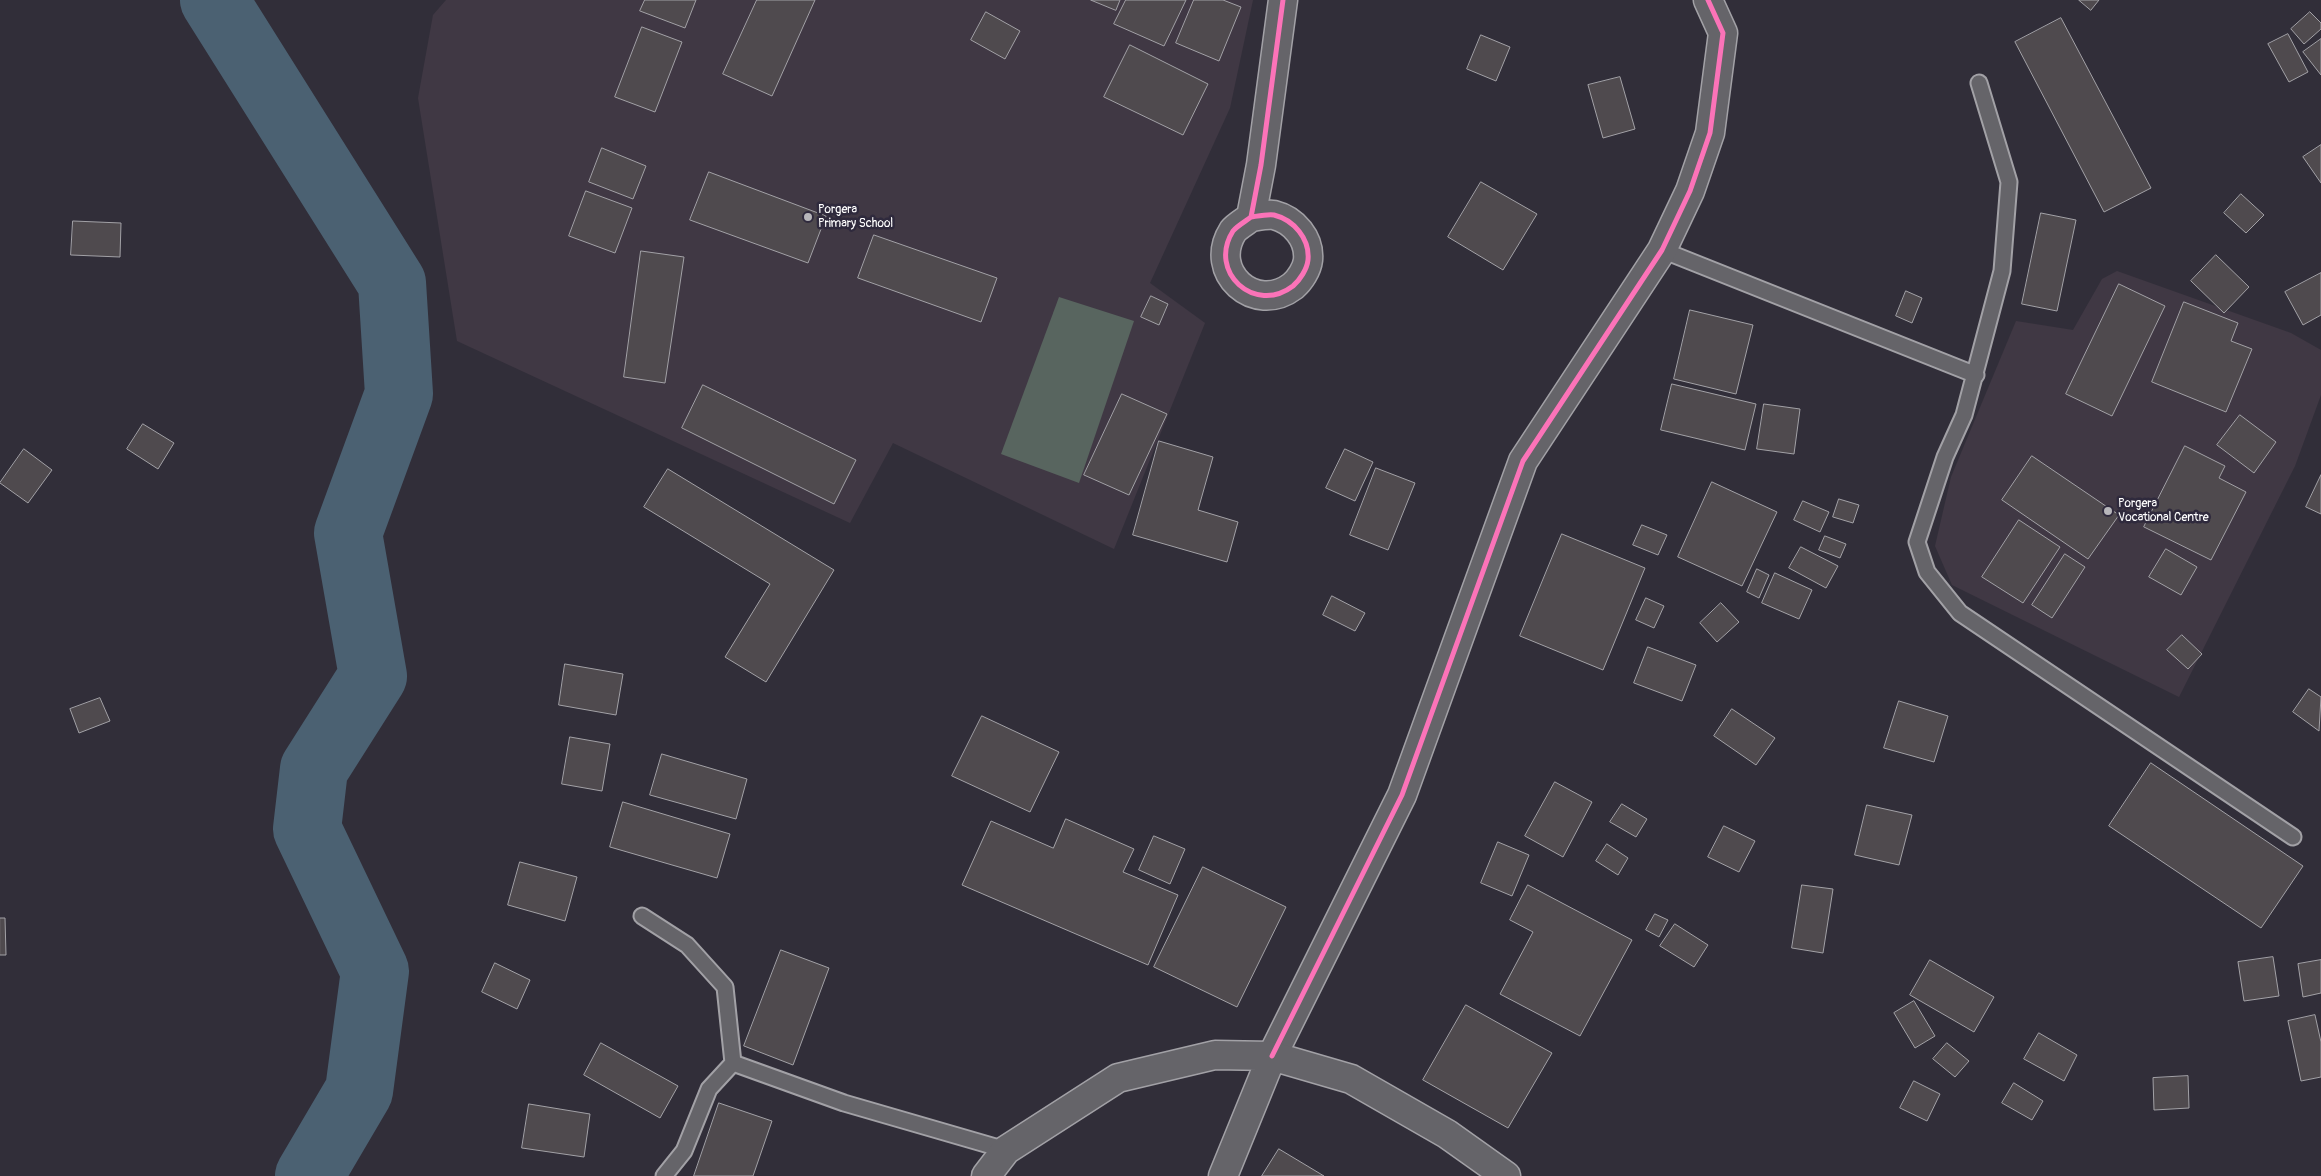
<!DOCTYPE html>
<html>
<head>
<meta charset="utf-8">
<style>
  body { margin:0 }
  canvas { display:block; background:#312e39 }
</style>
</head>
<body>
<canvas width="2321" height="1176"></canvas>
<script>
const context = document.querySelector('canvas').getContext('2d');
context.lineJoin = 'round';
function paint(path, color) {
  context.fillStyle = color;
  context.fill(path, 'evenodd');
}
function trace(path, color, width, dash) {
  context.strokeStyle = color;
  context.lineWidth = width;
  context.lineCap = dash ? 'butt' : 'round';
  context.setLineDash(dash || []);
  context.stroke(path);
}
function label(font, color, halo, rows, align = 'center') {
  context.font = font + ' Pangolin,sans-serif';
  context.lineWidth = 5;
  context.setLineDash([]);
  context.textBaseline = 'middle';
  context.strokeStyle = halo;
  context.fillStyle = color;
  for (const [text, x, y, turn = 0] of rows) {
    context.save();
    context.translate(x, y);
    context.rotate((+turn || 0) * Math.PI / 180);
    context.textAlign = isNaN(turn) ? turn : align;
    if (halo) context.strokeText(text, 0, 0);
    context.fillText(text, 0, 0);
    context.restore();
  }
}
const built = new Path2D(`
  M446,0H1253L1230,108L1150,283L1205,323L1114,549L893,443L850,523L457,341L418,98L433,15Z
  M2117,271L2291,333L2321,350V395L2295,466L2179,697L1952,585L1935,546L1951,477L2016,321L2073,330L2102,279Z`);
const green = new Path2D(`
  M1059,297L1134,321L1079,483L1001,454Z`);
const river = new Path2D(`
  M214,0L392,283L399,394L348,533L373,676L314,769L307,829L375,971L359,1091L309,1176`);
const building = new Path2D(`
  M645,0H696L685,28L640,11Z
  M757,0H815L772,96L723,74Z
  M1091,0H1120L1116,10Z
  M1126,0H1186L1164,46L1114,24Z
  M1194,0H1223L1241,7L1219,61L1176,43Z
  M2079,0H2099L2091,10Z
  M986,12L1020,31L1005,59L971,40Z
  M2310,12L2321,23V29L2304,44L2291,29Z
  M2061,18L2151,188L2104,212L2015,42Z
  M642,27L682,42L655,112L615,97Z
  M2288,34L2308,72L2289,82L2268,44Z
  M1481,35L1510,47L1496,81L1467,69Z
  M2321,39V75L2303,52Z
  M1130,45L1208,84L1183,135L1104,97Z
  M1620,77L1635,129L1603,138L1588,85Z
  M2321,145V183L2303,157Z
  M602,148L646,166L633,199L589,182Z
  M709,172L826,216L808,263L690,220Z
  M1481,182L1537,214L1503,270L1448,237Z
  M586,191L632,208L615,253L569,236Z
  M2241,194L2264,215L2246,233L2224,213Z
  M2041,213L2076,220L2057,311L2022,304Z
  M73,221L121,223L120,257L71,255Z
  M874,235L997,278L981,322L858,278Z
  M641,251L684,257L665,383L624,377Z
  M2216,255L2249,287L2224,313L2191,281Z
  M2321,273V315L2303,325L2285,292Z
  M2119,284L2165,306L2112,416L2066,394Z
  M1906,291L1922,298L1912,323L1896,316Z
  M1151,296L1168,304L1159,325L1141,317Z
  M2184,302L2238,323L2231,341L2252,349L2226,412L2152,382Z
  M1690,310L1753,325L1736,394L1674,379Z
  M1672,384L1756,404L1745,450L1661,430Z
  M703,385L856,460L834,504L682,428Z
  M1122,394L1167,414L1129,495L1084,475Z
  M1764,404L1800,409L1794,454L1757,449Z
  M2240,415L2276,442L2254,473L2217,445Z
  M143,424L174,443L158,469L127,449Z
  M1159,441L1213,457L1198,510L1238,522L1227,562L1133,535Z
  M2185,446L2225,466L2219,478L2246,492L2211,560L2144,527Z
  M24,449L52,470L28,503L0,483Z
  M1345,449L1373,462L1355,501L1326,488Z
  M2032,456L2119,515L2088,559L2002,500Z
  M1376,468L1415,483L1388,550L1350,535Z
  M668,469L834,570L766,682L725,657L770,584L644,507Z
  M2321,475V514L2306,507Z
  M1712,482L1777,512L1742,586L1678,557Z
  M1839,499L1859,505L1853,523L1833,517Z
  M1803,501L1829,512L1820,532L1794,520Z
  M2019,520L2060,547L2023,603L1982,577Z
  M1642,525L1667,535L1658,555L1633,545Z
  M1562,534L1645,568L1603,670L1520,636Z
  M1825,536L1846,544L1840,558L1819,550Z
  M1801,547L1838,566L1826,588L1789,568Z
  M2166,549L2197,567L2181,595L2149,577Z
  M2065,554L2085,567L2052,618L2032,605Z
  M1757,569L1769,575L1759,598L1747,592Z
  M1775,573L1812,590L1799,619L1762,603Z
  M1332,596L1365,613L1355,631L1323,615Z
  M1646,598L1664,606L1654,628L1636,620Z
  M1721,603L1739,622L1717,642L1700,623Z
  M2182,635L2202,654L2188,669L2167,650Z
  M1648,647L1696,665L1682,701L1634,683Z
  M565,664L623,674L616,715L559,705Z
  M2309,689L2321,697L2319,731L2293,712Z
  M100,698L110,721L79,733L70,709Z
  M1899,701L1948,716L1934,762L1884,748Z
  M1732,709L1775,738L1756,765L1714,736Z
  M982,716L1059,752L1030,812L952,776Z
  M570,737L610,744L602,791L562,784Z
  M662,754L747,779L736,819L650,795Z
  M2151,763L2303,866L2261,928L2109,826Z
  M1555,782L1592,802L1563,857L1525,836Z
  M623,802L730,834L717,878L610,847Z
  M1622,804L1647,819L1636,837L1610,822Z
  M1867,805L1912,815L1899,865L1855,855Z
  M1066,819L1134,849L1123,872L1178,895L1148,965L962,885L991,821L1053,848Z
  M1724,826L1755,841L1739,872L1708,857Z
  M1154,836L1185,849L1170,884L1139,870Z
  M1498,842L1529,855L1512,896L1481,883Z
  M1607,844L1628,858L1618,875L1596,861Z
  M520,862L577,877L565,921L508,905Z
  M1203,867L1286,907L1237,1007L1154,967Z
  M1528,885L1632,940L1580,1036L1500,994L1533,932L1510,920Z
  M1802,885L1833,889L1823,953L1792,948Z
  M1655,914L1668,920L1659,937L1646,930Z
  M0,918H5L6,955H0Z
  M1675,924L1708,945L1694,967L1660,946Z
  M781,950L829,968L793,1065L744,1046Z
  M2273,957L2279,996L2244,1001L2238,962Z
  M1930,960L1994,997L1974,1032L1910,995Z
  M2321,960V993L2303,997L2298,964Z
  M495,963L530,980L517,1009L482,992Z
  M1914,1001L1935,1036L1915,1048L1894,1013Z
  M1466,1005L1552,1053L1508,1128L1423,1080Z
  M2315,1015L2321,1042V1077L2301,1081L2288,1021Z
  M2039,1033L2077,1055L2064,1081L2024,1059Z
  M601,1043L678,1086L660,1118L584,1075Z
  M1947,1043L1969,1061L1955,1077L1933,1059Z
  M2188,1076L2189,1108L2154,1110L2153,1078Z
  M1914,1081L1940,1094L1927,1121L1900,1108Z
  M2014,1083L2043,1101L2032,1120L2002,1103Z
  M719,1103L772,1121L753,1176H694Z
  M529,1104L590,1114L584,1157L522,1148Z
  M1279,1149L1324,1176H1262Z`);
const lane = new Path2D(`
  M1979,83L2009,182L2002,271L1964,415L1945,457L1917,542L1927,572L1960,613L2293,837
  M1662,250L1976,375
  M642,916L687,945L725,987L733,1063L709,1089L684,1151L664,1176
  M733,1063L844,1103L1006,1150`);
const street = new Path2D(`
  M1251,217C1258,216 1268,214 1274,215C1294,220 1310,239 1308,260C1307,269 1300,280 1293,286C1255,315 1207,272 1233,231C1237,226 1246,221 1251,217L1261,165L1283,0
  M1272,1056L1402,795L1523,461L1662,250L1690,191L1710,133L1723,33L1708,0`);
const primary = new Path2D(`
  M986,1176L1006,1150L1118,1078L1215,1055L1272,1056L1351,1079L1447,1134L1506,1176
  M1223,1176L1272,1056`);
const cycleway = new Path2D(`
  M1251,217C1258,216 1268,214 1274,215C1294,220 1310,239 1308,260C1307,269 1300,280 1293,286C1255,315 1207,272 1233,231C1237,226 1246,221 1251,217L1261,165L1283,0
  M1272,1056L1402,795L1523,461L1662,250L1690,191L1710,133L1723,33L1708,0`);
const markers = [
  [808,217,5,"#b7b6ba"],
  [2108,511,5,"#b7b6ba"]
];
const poiNames = [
  ["Porgera",818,210],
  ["Primary School",818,224],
  ["Porgera",2118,504],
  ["Vocational Centre",2118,518]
];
paint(built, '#403844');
paint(green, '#58655f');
trace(river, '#4b6172', 68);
paint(building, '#4f4a4e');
trace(building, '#a2a1a6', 1);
trace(lane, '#a2a1a6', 19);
trace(street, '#a2a1a6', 31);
trace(primary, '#a2a1a6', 31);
trace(lane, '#656469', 15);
trace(street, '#656469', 28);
trace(primary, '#656469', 28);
trace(cycleway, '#fb73b8', 5);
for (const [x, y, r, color] of markers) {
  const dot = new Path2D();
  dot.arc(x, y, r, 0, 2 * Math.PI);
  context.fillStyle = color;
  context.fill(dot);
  trace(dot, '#2f2a3d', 2);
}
label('12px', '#fff', '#2f2a3d', poiNames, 'left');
</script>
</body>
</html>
